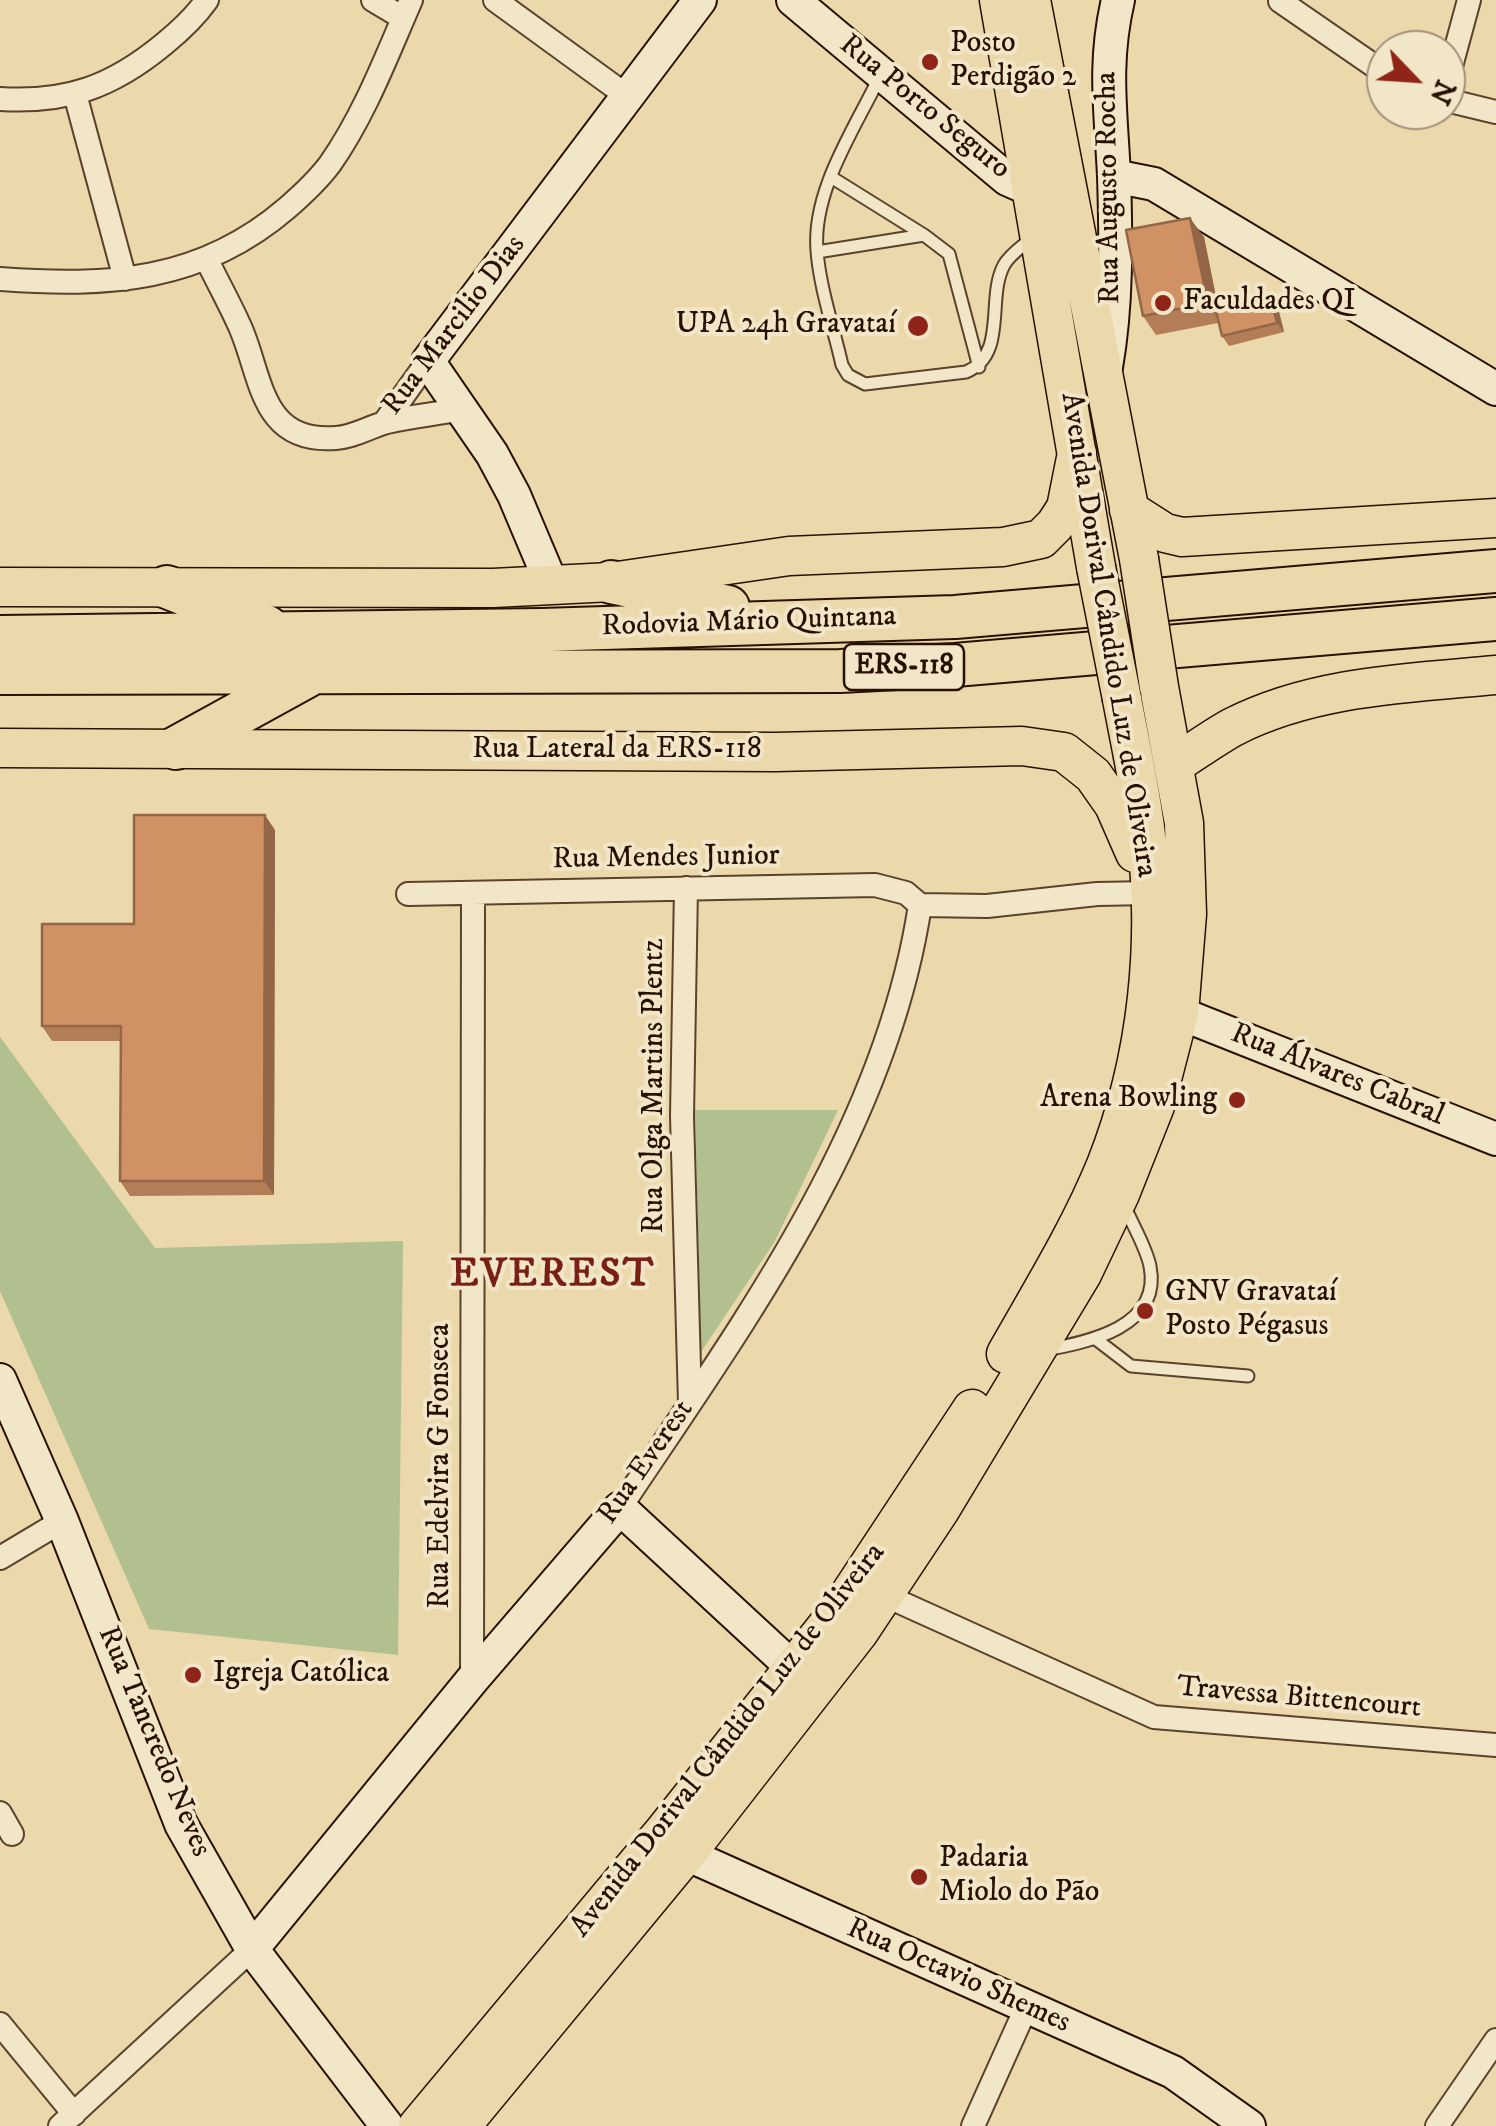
<!DOCTYPE html>
<html>
<head>
<meta charset="utf-8">
<style>
  body { margin:0 }
  #map { position:relative; width:1496px; height:2126px; overflow:hidden; background:#ebd8ab; font-family:"IM FELL DW Pica",serif }
  canvas { display:block }
  .north { position:absolute; left:1366px; top:30px; width:100px; height:100px; box-sizing:border-box; background:#f2e6c8; border:2px solid #a29179; border-radius:50%; rotate:115deg; font-size:28px; font-weight:700; line-height:40px; text-align:center; color:#291102 }
  .north::after { content:''; display:block; margin:auto; width:35px; height:45px; background:#8f2418; clip-path:polygon(50% 0,100% 100%,50% 72%,0 100%) }
</style>
</head>
<body>
<div id="map">
<canvas width="1496" height="2126"></canvas>
<div class="north">N</div>
</div>
<script>
const context = document.querySelector('canvas').getContext('2d');
context.lineJoin = 'round';
function paint(path, color) {
  context.fillStyle = color;
  context.fill(path, 'evenodd');
}
function trace(path, color, width, dash) {
  context.strokeStyle = color;
  context.lineWidth = width;
  context.lineCap = dash ? 'butt' : 'round';
  context.setLineDash(dash || []);
  context.stroke(path);
}
function label(font, color, halo, rows, align = 'center') {
  context.font = font + ' "IM FELL DW Pica",serif';
  context.lineWidth = 8;
  context.setLineDash([]);
  context.textBaseline = 'middle';
  context.strokeStyle = halo;
  context.fillStyle = color;
  for (const [text, x, y, turn = 0] of rows) {
    context.save();
    context.translate(x, y);
    context.rotate((+turn || 0) * Math.PI / 180);
    context.textAlign = isNaN(turn) ? turn : align;
    if (halo) context.strokeText(text, 0, 0);
    context.fillText(text, 0, 0);
    context.restore();
  }
}
const green = new Path2D(`
  M0,1037L155,1248L403,1241L398,1655L149,1629L0,1291Z
  M695,1110H838L775,1241L701,1352Z`);
const lane = new Path2D(`
  M879,78C854,130 812,191 817,251C820,289 834,329 842,365L848,375L865,384L966,372C1008,355 986,298 1004,265C1010,254 1023,246 1032,238
  M831,177L924,235
  M817,252L924,235L949,254L979,367
  M1097,1340L1131,1366L1248,1376
  M1045,1350C1089,1342 1162,1327 1150,1266C1146,1247 1133,1226 1125,1207`);
const street = new Path2D(`
  M373,0L403,18
  M495,0L627,96
  M1280,1L1386,74
  M1446,85L1469,0
  M75,94L125,279
  M0,99C67,103 112,87 164,44C180,31 195,17 207,0
  M1446,100L1496,112
  M207,260C218,283 231,306 241,329C262,378 261,444 336,438C354,437 369,427 387,422C411,416 437,414 462,409
  M0,279C108,287 201,282 287,208C302,195 318,180 330,164C365,114 387,55 411,0
  M384,423L428,361
  M686,888L682,1116L690,1403
  M408,894L875,885L906,893L920,905
  M920,905L987,906L1097,894L1150,893
  M620,1508C743,1323 886,1131 920,905
  M0,1558L62,1521
  M884,1595L1154,1717L1496,1745
  M472,1680L473,893
  M0,1813L12,1834
  M0,2024L74,2114
  M60,2126L252,1949
  M973,2126L1026,2008
  M1437,2126L1496,2040`);
const secondary = new Path2D(`
  M793,0L1007,179L1032,190L1052,186
  M1114,176L1154,184L1496,389
  M1106,367C1117,305 1116,239 1114,176C1111,112 1103,64 1118,0
  M552,585L514,495L492,454L428,361L700,0
  M1179,1013L1496,1139
  M0,1380L62,1521L181,1824L252,1949L387,2126
  M668,1839L686,1854L1173,2072L1249,2126
  M252,1949L472,1680L620,1508L792,1667`);
const primary = new Path2D(`
  M999,0L1096,567
  M1031,0L1139,559
  M1129,510L1165,533L1182,537L1496,518
  M0,587L493,588L611,582L789,556L1003,547L1041,539L1055,525L1066,508L1077,453
  M0,748L776,752L1022,746L1064,752L1093,775L1114,805L1135,853
  M1175,764C1194,752 1213,738 1233,727C1313,686 1408,683 1496,675
  M1006,1354C1041,1292 1079,1231 1106,1165C1148,1059 1160,940 1145,827C1139,784 1130,742 1122,699
  M418,2126L662,1834L838,1612L972,1409
  M461,2126L686,1854L859,1632L940,1510L1082,1274L1120,1194L1155,1106L1179,1013L1187,914L1184,823L1159,687`);
const highway = new Path2D(`
  M611,582L728,607
  M167,587L267,627
  M0,637L541,630L955,617L1496,571
  M0,673L840,671L955,665L1496,619
  M176,748L307,676`);
const primaryBridge = new Path2D(`
  M1139,559L1159,687
  M1096,567L1122,699`);
const wall = new Path2D(`
  M1204,237L1219,311L1271,298L1278,308L1284,332L1229,346L1222,336L1218,323L1156,335L1143,316Z
  M275,830L274,1195L130,1196L120,1181L121,1041H52L42,1026L134,924Z`);
const shadedWall = new Path2D(`
  M1190,218L1204,237L1221,323L1208,303Z
  M1271,298L1278,308L1284,332L1277,323Z
  M265,815L275,830L274,1195L264,1181Z`);
const building = new Path2D(`
  M1190,218L1208,303L1143,316L1126,230Z
  M1271,298L1277,323L1222,336L1216,311Z
  M134,815H265L264,1181H120L121,1026H42V924H134Z`);
const markers = [
  [930,62,10,"#8f2418"],
  [1163,303,10,"#8f2418"],
  [918,326,12,"#8f2418"],
  [1237,1100,10,"#8f2418"],
  [1145,1311,10,"#8f2418"],
  [193,1675,10,"#8f2418"],
  [919,1877,10,"#8f2418"]
];
const shields = [
  [904,667,120]
];
const shieldNames = [
  ["ERS-118",904,667]
];
const poiNames = [
  ["Posto",950,45],
  ["Perdigão 2",950,79],
  ["Faculdades QI",1183,303],
  ["UPA 24h Gravataí",896,326,"right"],
  ["Arena Bowling",1217,1100,"right"],
  ["GNV Gravataí",1165,1294],
  ["Posto Pégasus",1165,1328],
  ["Igreja Católica",213,1675],
  ["Padaria",939,1860],
  ["Miolo do Pão",939,1894]
];
const streetNames = [
  ["Rua Porto Seguro",924,108,39],
  ["Rua Augusto Rocha",1110,188,-91],
  ["Rua Marcilio Dias",455,326,-53],
  ["Rodovia Mário Quintana",749,623,-2],
  ["Avenida Dorival Cândido Luz de Oliveira",1107,635,81],
  ["Rua Lateral da ERS-118",617,751],
  ["Rua Mendes Junior",666,859,-1],
  ["Rua Álvares Cabral",1337,1076,22],
  ["Rua Olga Martins Plentz",656,1086,-90],
  ["Rua Everest",647,1463,-55],
  ["Rua Edelvira G Fonseca",442,1466,-90],
  ["Travessa Bittencourt",1299,1699,5],
  ["Avenida Dorival Cândido Luz de Oliveira",729,1741,-52],
  ["Rua Tancredo Neves",153,1742,67],
  ["Rua Octavio Shemes",958,1977,24]
];
const districtNames = [
  ["EVEREST",553,1277]
];
paint(green, '#b1c08e');
trace(lane, '#5a432c', 15);
trace(street, '#5a432c', 26);
trace(secondary, '#291102', 36);
trace(primary, '#291102', 41);
trace(highway, '#291102', 46);
trace(lane, '#f2e6c8', 11);
trace(street, '#f2e6c8', 22);
trace(secondary, '#f2e6c8', 32);
trace(primary, '#ebd8ab', 38);
trace(highway, '#ebd8ab', 42);
trace(primaryBridge, '#291102', 41, []);
trace(primaryBridge, '#ebd8ab', 38);
paint(wall, '#b37e57');
paint(shadedWall, '#926647');
paint(building, '#d09265');
trace(building, '#926647', 2.5);
for (const [x, y, r, color] of markers) {
  const dot = new Path2D();
  dot.arc(x, y, r, 0, 2 * Math.PI);
  context.fillStyle = color;
  context.fill(dot);
  trace(dot, '#f2e6c8', 4);
}
for (const [x, y, w] of shields) {
  const box = new Path2D();
  box.roundRect(x - w / 2, y - 23, w, 46, 8);
  context.fillStyle = '#f2e6c8';
  context.fill(box);
  trace(box, '#291102', 2.5);
}
label('bold 28px', '#291102', null, shieldNames);
label('30px', '#291102', '#f2e6c8', poiNames, 'left');
label('30px', '#291102', '#f2e6c8', streetNames);
context.letterSpacing = '2.5px';
label('bold 40px', '#7a1f14', '#f2e6c8', districtNames);
context.letterSpacing = '0px';
</script>
</body>
</html>
